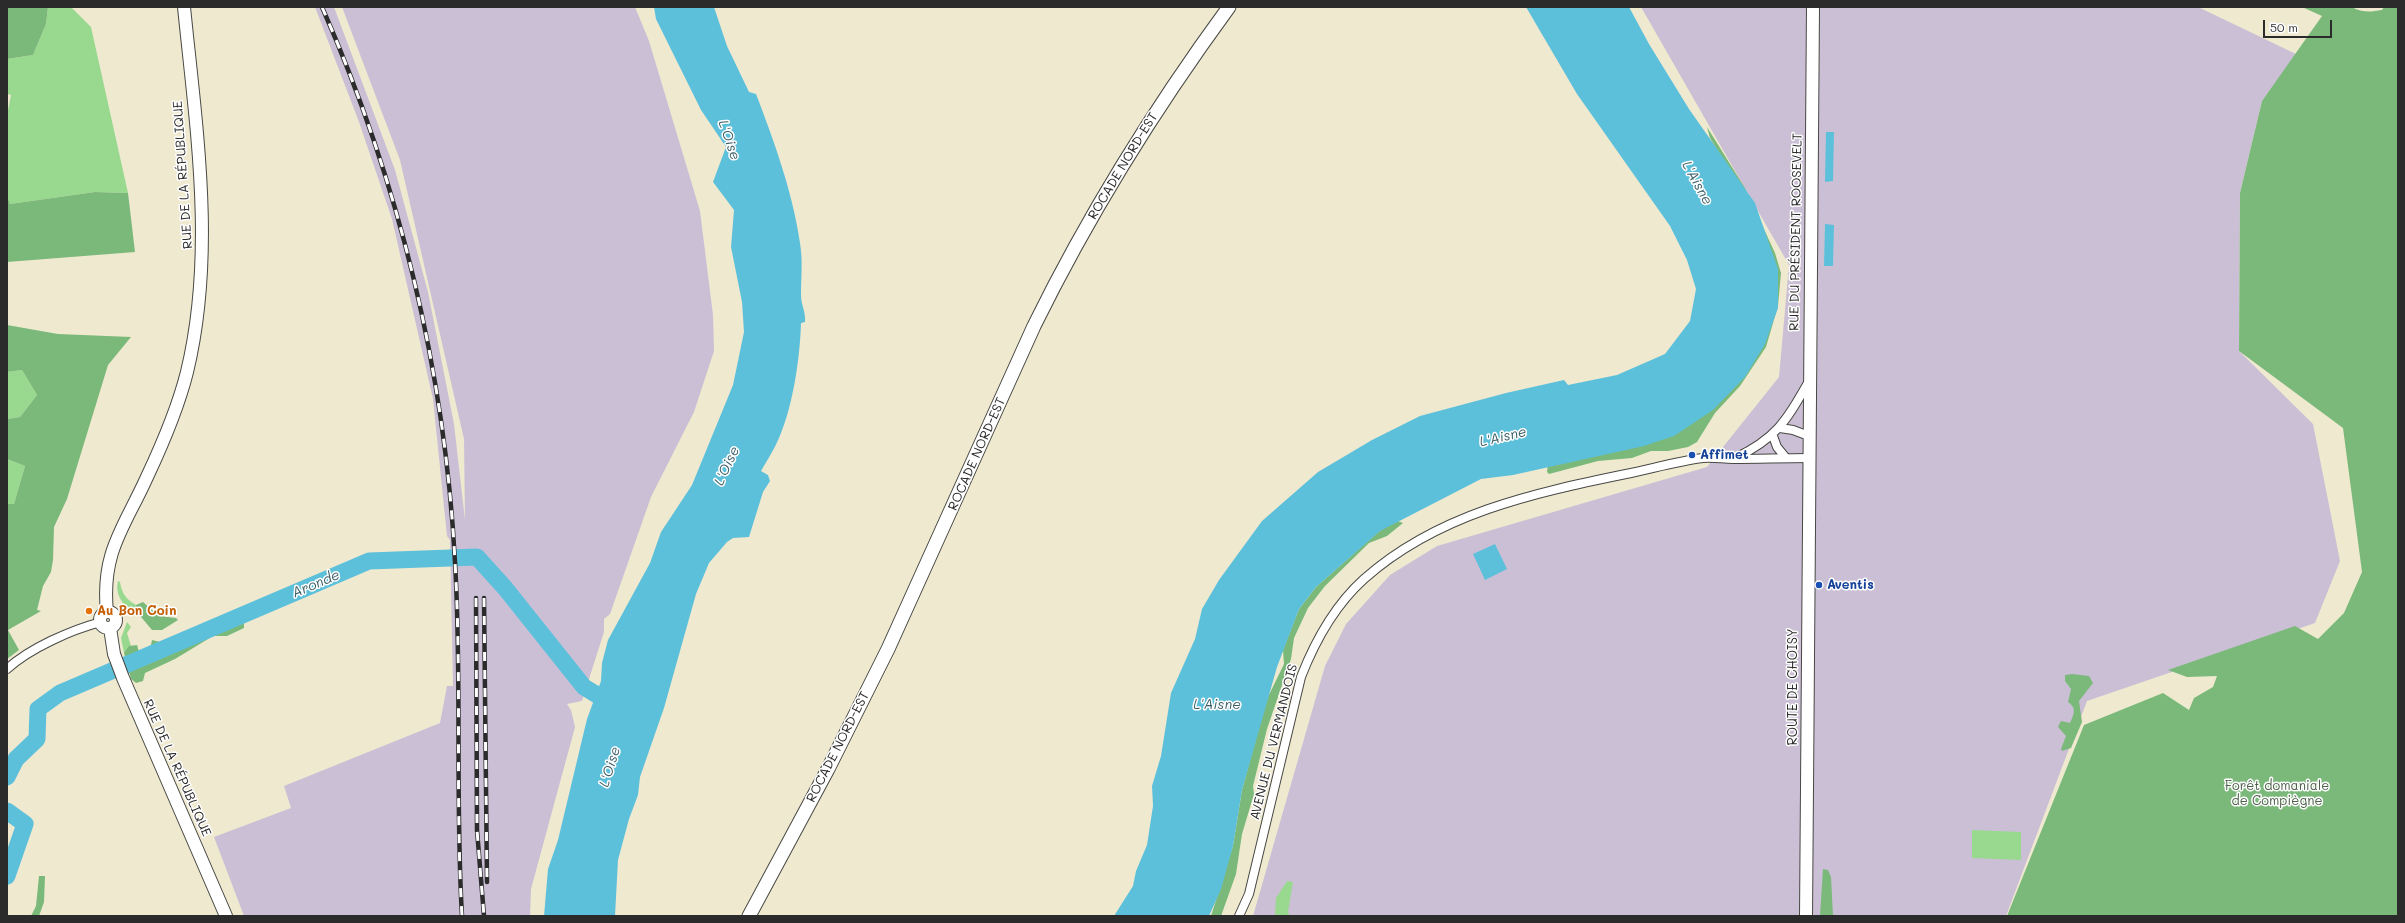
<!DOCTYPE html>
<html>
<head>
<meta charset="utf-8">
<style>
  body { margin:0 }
  #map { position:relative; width:2405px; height:923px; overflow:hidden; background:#efe9d0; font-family:Mali,sans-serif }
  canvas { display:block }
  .frame { position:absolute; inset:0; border:8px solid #2b2b2b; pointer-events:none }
  .scale { position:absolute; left:2263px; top:20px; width:69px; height:18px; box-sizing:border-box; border:2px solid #2b2b2b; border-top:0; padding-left:5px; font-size:12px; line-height:14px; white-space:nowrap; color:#2b2b2b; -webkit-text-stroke:3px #fff; paint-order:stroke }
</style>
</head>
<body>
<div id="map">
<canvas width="2405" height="923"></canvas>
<div class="frame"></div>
<div class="scale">50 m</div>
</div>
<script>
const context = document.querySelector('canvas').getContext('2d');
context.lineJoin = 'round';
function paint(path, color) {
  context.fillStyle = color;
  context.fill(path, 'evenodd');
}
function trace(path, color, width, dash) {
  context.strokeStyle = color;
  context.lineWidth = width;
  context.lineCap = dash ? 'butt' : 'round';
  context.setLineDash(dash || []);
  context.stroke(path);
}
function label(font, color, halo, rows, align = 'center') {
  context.font = font + ' Mali,sans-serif';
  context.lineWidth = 3;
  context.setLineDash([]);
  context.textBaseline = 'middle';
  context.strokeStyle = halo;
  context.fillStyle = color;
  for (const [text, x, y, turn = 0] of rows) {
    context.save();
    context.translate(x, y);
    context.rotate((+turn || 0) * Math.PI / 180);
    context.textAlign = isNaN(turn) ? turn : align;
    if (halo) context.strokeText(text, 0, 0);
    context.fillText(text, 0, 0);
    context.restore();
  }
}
const industrial = new Path2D(`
  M315,7H334L395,170L428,292L454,424L465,520L464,439L400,160L342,7H635L649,41L700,211L713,315L714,351L694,412L651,497L610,614L604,619V632L582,701L567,704L571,710L575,727L531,889L530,916H244L214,837L291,808L284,786L440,723L447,686H453L450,540L447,536L433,399L392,219L359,122Z
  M1641,7H2198L2296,54L2262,101L2240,193L2239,351L2313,424L2340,561L2315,623L2087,701L2006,916H1253L1325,666L1346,624L1390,575L1437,546L1707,467L1779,377L1789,265Z`);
const green = new Path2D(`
  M48,7H71L91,27L128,193L95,192L10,204L7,196V115L11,95L7,94V59L33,55L46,24Z
  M22,370L37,395L20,417L7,419V372Z
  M7,459L25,466L14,504H7Z
  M118,581L120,582C122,594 126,599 136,605V611L128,610C121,601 115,593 118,581Z
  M127,622L131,627L127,633L131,646L124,653L121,638Z
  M1972,830L2021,832V860L1972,858Z
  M1287,881L1293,882L1288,912L1290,916H1275L1276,898Z`);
const forest = new Path2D(`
  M7,7H48L46,24L33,55L7,59Z
  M2302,7H2352C2362,13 2371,12 2382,10L2384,7H2398V916H2007L2084,725L2163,693L2189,710L2194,698L2213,687L2217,676L2187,677L2168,670L2295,626L2318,639L2344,613L2362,572L2343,428L2239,351L2240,193L2262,101L2322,16Z
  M1707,127L1745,188L1775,253L1781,273L1778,306L1766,347L1740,386L1715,413L1697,442L1688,447L1668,451H1651L1632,458L1598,461L1549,474L1547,472L1548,463L1661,436L1734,178L1710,138Z
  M95,192L128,193L135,252L7,262V196L10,204Z
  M7,325L58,334L131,337L108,365L67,499L54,527L53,560L51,572L43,586L37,610L41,611L8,630L19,650L7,659V504H14L25,466L7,459V419L20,417L37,395L22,370L7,372Z
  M1393,519L1403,523L1387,536L1369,543L1325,586L1308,608L1294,638L1291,659L1267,729L1253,786L1254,794L1242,834L1236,874L1221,916H1211L1233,846L1242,790L1266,701L1284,664L1283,650L1299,609L1316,587Z
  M143,602L159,616L176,618L178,620L162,630H152L136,611V605Z
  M235,611L244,615V628L227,636H213L175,659L145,673L143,681L136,683L131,679L124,653L129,646L137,645L142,662H146L153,653L151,645L152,640L164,643L167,653L181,647L207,623Z
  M2072,674L2089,676L2093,683L2079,701L2082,722L2071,748L2062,751L2061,749L2066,736L2058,727L2061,721L2070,723C2074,714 2077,708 2068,702L2071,689L2065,681V675Z
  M1823,869L1828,870L1831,877L1833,916H1820Z
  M39,876H45L44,902L39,916H31L36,906Z`);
const water = new Path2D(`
  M654,7H714L727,46L749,92L756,94C774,141 793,193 800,243C803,261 801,278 801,295C801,305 806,312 805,322L801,323C800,358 793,406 779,438C774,450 767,460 761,471L768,475L770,481L763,492L749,537L733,538L727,542L709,563L696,594L664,708L640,777L638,795L629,819L618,860L615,916H544L548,869L558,840L587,719L601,681L602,663L608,640L650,563L661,532L692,485L733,385L744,332L742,302L731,247L734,210L713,182L726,147L701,110L656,19Z
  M1526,7H1629L1649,44L1689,109L1755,203L1778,269V308L1765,344L1745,377L1713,410L1674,436L1644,446L1513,475L1481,479L1380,531L1316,587L1299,609L1277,667L1242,790L1233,846L1221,889L1209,916H1114L1133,886L1136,871L1147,845L1153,806L1152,786L1161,756L1171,693L1195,639L1202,609L1219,580L1262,521L1318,472L1372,440L1420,416L1506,393L1564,380L1568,385L1617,375L1665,354L1690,321L1696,289L1687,260L1670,226L1577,94Z
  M1826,132H1834L1833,181L1825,182Z
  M1825,224L1834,225L1833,266H1824Z
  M1495,544L1507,569L1485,580L1473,554Z`);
const river = new Path2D(`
  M7,777L16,759L37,739L38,709L60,693L369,561L477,557L505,588L584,687L615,706
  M7,811L25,824L7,876`);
const street = new Path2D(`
  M1780,428L1793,430L1809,436
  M1773,436L1777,447L1786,458
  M1735,458C1777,438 1786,421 1809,381
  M7,669C30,648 71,630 101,622
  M1239,916L1249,894L1301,677C1315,641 1334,606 1364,579C1437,514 1533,493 1626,474C1651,469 1678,461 1703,458C1713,457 1723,459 1733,459C1758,459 1783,458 1809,458`);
const secondary = new Path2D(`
  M107,612C101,552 124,528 147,477C163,443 178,408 187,372C216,252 196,127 184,7
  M100 620a8 8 0 1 1 16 0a8 8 0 1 1-16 0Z
  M110,628L114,654L123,678L226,916
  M1806,916L1813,7`);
const primary = new Path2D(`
  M749,916L828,769L888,649L1034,326C1089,214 1155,108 1229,7`);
const rail = new Path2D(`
  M322,7C399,182 445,371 455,562C462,680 455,798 462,916
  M476,598L477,830L484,916
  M484,598L487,882`);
const markers = [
  [1692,455,4,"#1a4fb4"],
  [1819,585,4,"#1a4fb4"],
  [89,611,4,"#e8710a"]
];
const streetNames = [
  ["ROCADE NORD-EST",1123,166,-59],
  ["RUE DE LA RÉPUBLIQUE",183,175,-94],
  ["RUE DU PRÉSIDENT ROOSEVELT",1796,232,-89],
  ["ROCADE NORD-EST",977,454,-66],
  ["ROUTE DE CHOISY",1793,687,-90],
  ["AVENUE DU VERMANDOIS",1274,742,-76],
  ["ROCADE NORD-EST",838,747,-63],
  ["RUE DE LA RÉPUBLIQUE",177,768,66]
];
const transitNames = [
  ["Affimet",1700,455],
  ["Aventis",1827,585]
];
const foodNames = [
  ["Au Bon Coin",97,611]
];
const parkNames = [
  ["Forêt domaniale",2277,786],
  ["de Compiègne",2277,801]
];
const waterNames = [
  ["L'Oise",729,140,71],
  ["L'Aisne",1697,183,61],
  ["L'Aisne",1503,437,-13],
  ["L'Oise",727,466,-65],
  ["Aronde",316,584,-23],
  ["L'Aisne",1217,705],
  ["L'Oise",610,767,-73]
];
paint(industrial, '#cbbfd5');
paint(green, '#99d98f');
paint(forest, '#7ab97a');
paint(water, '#5dc0db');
trace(river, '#5dc0db', 17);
trace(street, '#484844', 10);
trace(secondary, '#484844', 14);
trace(primary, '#484844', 15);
trace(street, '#fff', 8);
trace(secondary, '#fff', 12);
trace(primary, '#fff', 13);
trace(rail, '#2b2b2b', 4.5);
trace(rail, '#fff', 3, [9]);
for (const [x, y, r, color] of markers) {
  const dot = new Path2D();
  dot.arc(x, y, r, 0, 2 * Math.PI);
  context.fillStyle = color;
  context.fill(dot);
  trace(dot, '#fff', 1.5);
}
label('13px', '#2b2b2b', '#fff', streetNames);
label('bold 13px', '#164399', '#fff', transitNames, 'left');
label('bold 13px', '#c56008', '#fff', foodNames, 'left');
label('13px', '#4c5f49', '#fff', parkNames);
label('italic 14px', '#3c5f69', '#fff', waterNames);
</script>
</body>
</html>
